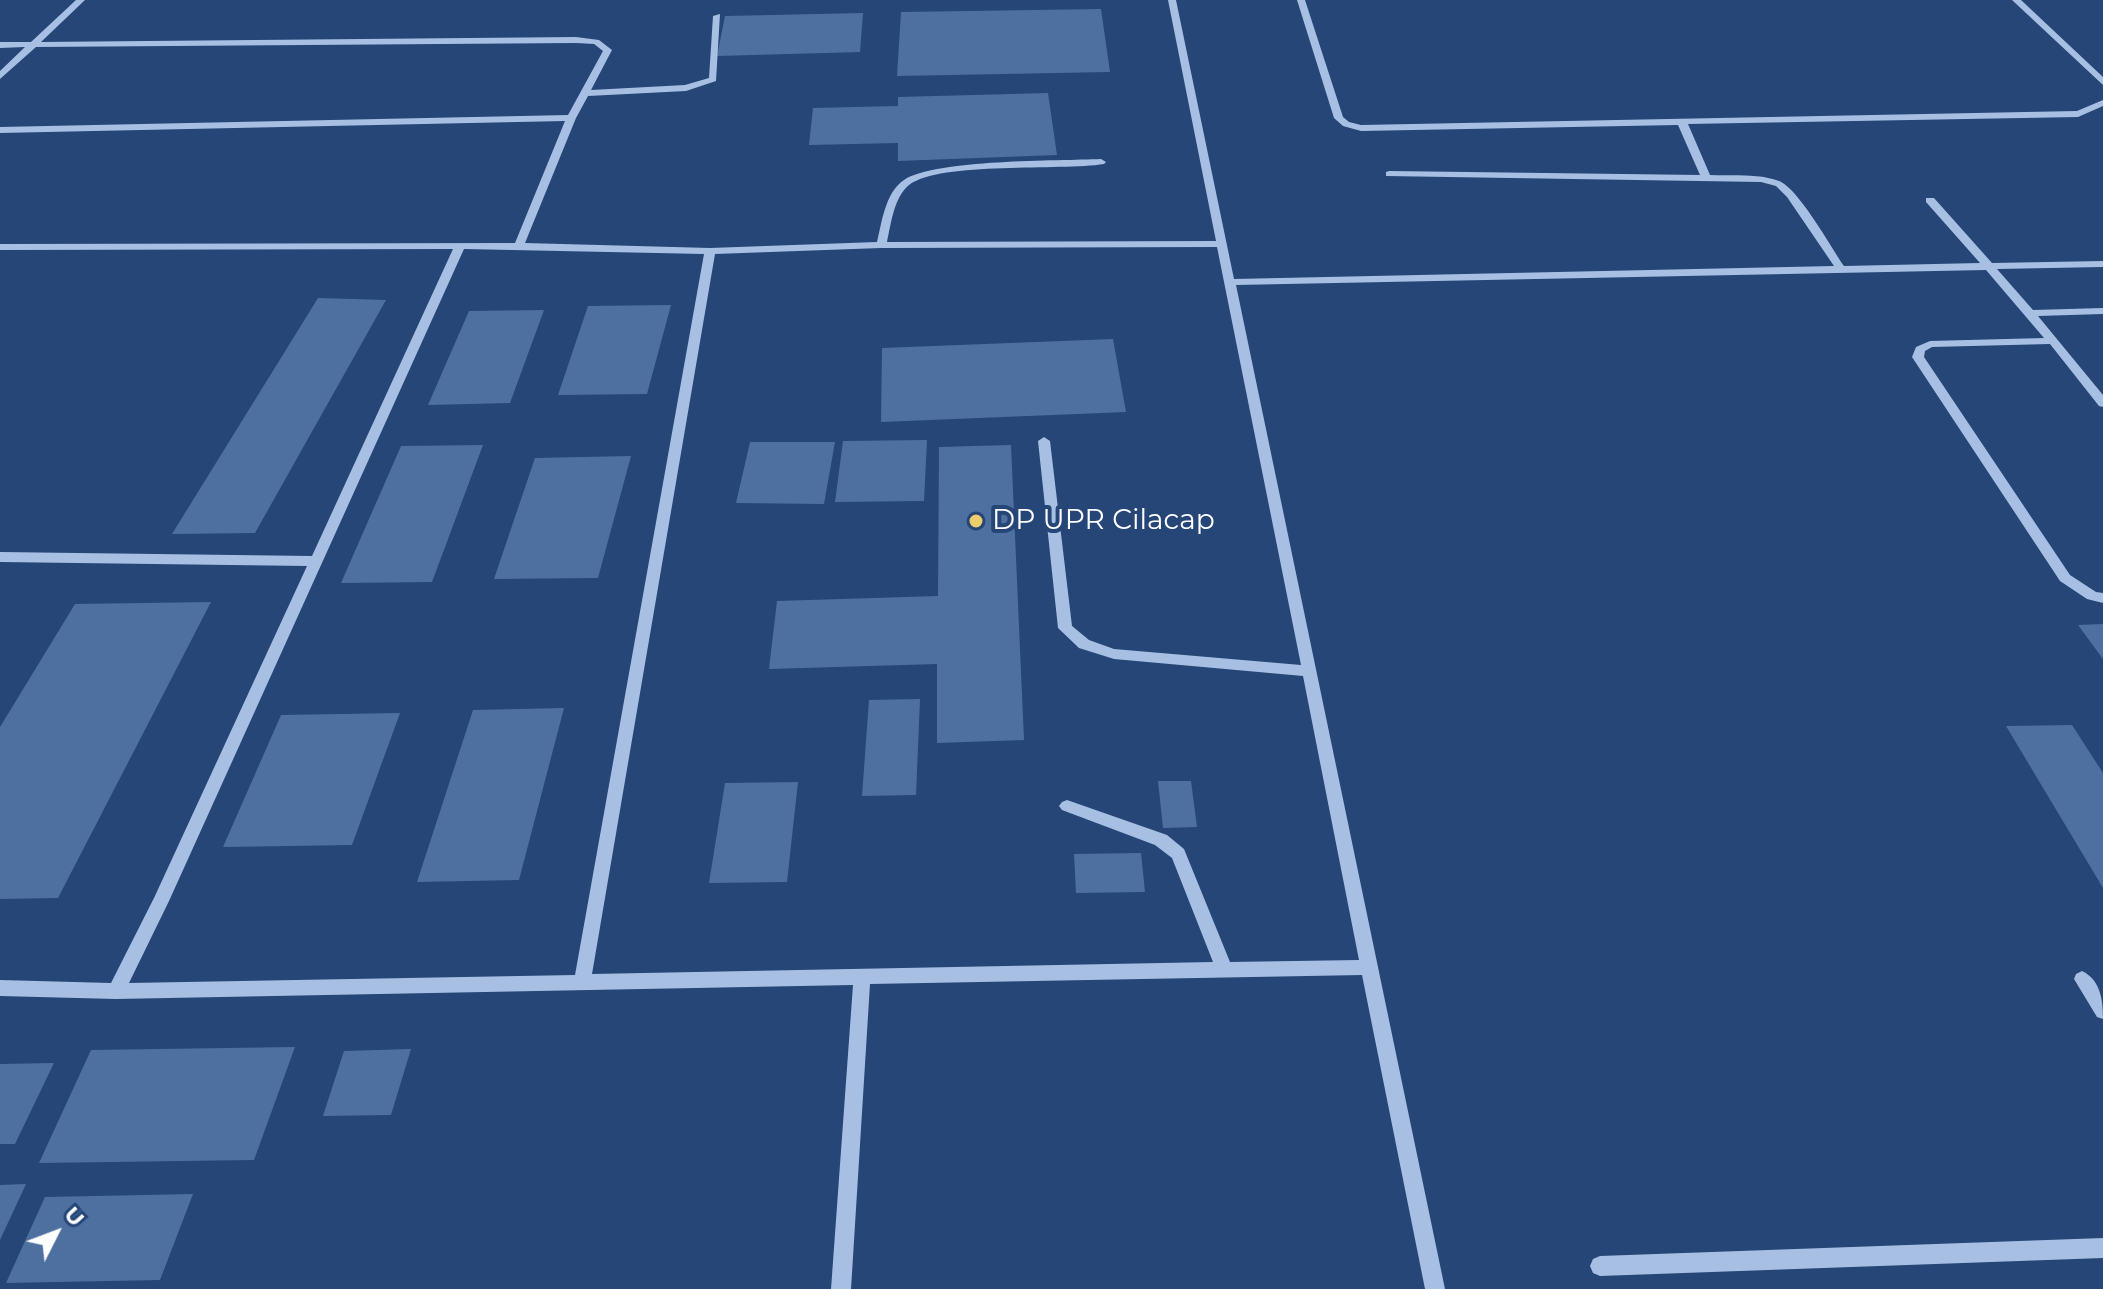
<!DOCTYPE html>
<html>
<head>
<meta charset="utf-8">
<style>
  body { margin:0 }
  #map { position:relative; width:2103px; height:1289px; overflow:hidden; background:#254677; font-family:Montserrat,sans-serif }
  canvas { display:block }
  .north { position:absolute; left:16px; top:1193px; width:80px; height:80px; -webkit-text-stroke:6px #254677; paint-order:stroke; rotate:48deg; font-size:22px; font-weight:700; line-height:32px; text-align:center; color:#fff }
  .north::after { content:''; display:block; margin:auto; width:28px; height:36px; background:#fff; clip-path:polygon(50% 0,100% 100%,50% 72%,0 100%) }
</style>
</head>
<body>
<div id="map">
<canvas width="2103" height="1289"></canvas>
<div class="north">U</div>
</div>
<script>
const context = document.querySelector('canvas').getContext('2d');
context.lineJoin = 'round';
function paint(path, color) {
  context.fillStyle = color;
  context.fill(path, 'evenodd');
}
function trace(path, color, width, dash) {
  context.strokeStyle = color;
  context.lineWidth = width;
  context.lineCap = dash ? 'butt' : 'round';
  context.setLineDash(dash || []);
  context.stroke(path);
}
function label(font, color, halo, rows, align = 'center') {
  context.font = font + ' Montserrat,sans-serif';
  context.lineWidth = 8;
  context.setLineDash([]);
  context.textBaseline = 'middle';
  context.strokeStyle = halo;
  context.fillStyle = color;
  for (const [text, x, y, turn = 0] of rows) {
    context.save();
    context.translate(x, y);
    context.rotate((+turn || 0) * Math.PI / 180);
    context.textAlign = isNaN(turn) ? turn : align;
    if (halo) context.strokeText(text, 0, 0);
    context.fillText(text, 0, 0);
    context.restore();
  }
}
const building = new Path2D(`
  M1101,9L1110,72L897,76L901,12Z
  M863,13L860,52L717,56L725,16Z
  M1048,93L1057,155L898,161V143L809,145L813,108L898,106V97Z
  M318,298L386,300L255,533L172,534Z
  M671,305L647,394L558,395L588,306Z
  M544,310L510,403L428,405L469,311Z
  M1113,339L1126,412L881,422L882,348Z
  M927,440L924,501L835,502L843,441Z
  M750,442H835L824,504L736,503Z
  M483,445L432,582L341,583L401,446Z
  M1011,445L1024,740L937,743V664L769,669L777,601L938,596L939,447Z
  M631,456L598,578L494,579L535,458Z
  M211,602L58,898L0,899V727L75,604Z
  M2103,624V659L2078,625Z
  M920,699L916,795L862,796L869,700Z
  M564,708L519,880L417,882L473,710Z
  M400,713L352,845L223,847L281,715Z
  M2072,725L2103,773V888L2006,726Z
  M1158,781H1191L1197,827L1163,828Z
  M798,782L787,882L709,883L725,783Z
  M1141,853L1145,892L1076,893L1074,854Z
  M295,1047L254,1160L39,1163L91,1050Z
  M411,1049L391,1115L323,1116L344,1051Z
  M54,1063L15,1144H0V1064Z
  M26,1184L0,1240V1185Z
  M193,1194L160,1280L6,1283L45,1197Z`);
const minor = new Path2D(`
  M76,0H85L41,42L576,37L599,40L612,50L591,90L685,85L709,78L713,16L720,14L716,81L686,91L588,96L576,118L525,243L710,248L877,242C882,222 885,193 904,180C935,159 1059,161 1101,159L1106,162L1104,164C1061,171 941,161 909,185C894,197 891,224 887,242L1216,241L1168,0H1176L1234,279L1834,266L1787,197L1776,186L1761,182L1386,176V172L1389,171L1700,175L1678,125L1361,131L1343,126L1334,118L1297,0H1305L1343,117L1349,122L1361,125L2077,111L2103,100V106L2078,117L1688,124L1710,175C1732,176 1758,173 1779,181C1798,188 1831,247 1844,266L1980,263L1926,202V198H1934L1992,263L2103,261V267L1997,269L2033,310L2103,308V314L2038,316L2103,395V407L2099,406L2050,344L1932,347L1925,351L1924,357L2070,575L2096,592L2103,593V603L2087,599L2060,581L1912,357L1916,347L1930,341L2044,338L1986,270L1236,285L1445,1289H1425L1362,975L870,984L851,1289H831L853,985L116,999L0,996V980L111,983L154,898L307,566L0,562V552L312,556L453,249L0,250V244L515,243L565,121L0,133V127L568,115L603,51L594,44L576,43L36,47L0,79V71L25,47L0,48V42H31ZM1217,247L1301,665L1114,649L1089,640L1072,626L1050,441L1044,437L1038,441L1058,628L1079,648L1114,659L1303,676L1359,960L1230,962L1184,849L1167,835L1067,800L1062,802L1059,806L1062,810L1155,845L1172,858L1213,962L592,974L715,254L881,248ZM464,249L704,254L575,975L129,983L169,901Z
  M2012,0H2021L2103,77V85Z
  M2082,971C2101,980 2103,1001 2103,1019L2097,1017L2074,979L2076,974Z
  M2103,1238V1258L1600,1276L1593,1273L1590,1266L1593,1259L1600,1256Z`);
const markers = [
  [976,521,8,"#eccc6c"]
];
const poiNames = [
  ["DP UPR Cilacap",992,521]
];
paint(building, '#4e70a1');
paint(minor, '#a7bfe3');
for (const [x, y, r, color] of markers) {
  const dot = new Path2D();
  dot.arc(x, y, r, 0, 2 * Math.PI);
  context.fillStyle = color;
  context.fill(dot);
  trace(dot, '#254677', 3);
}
label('28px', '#fff', '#254677', poiNames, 'left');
</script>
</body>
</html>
